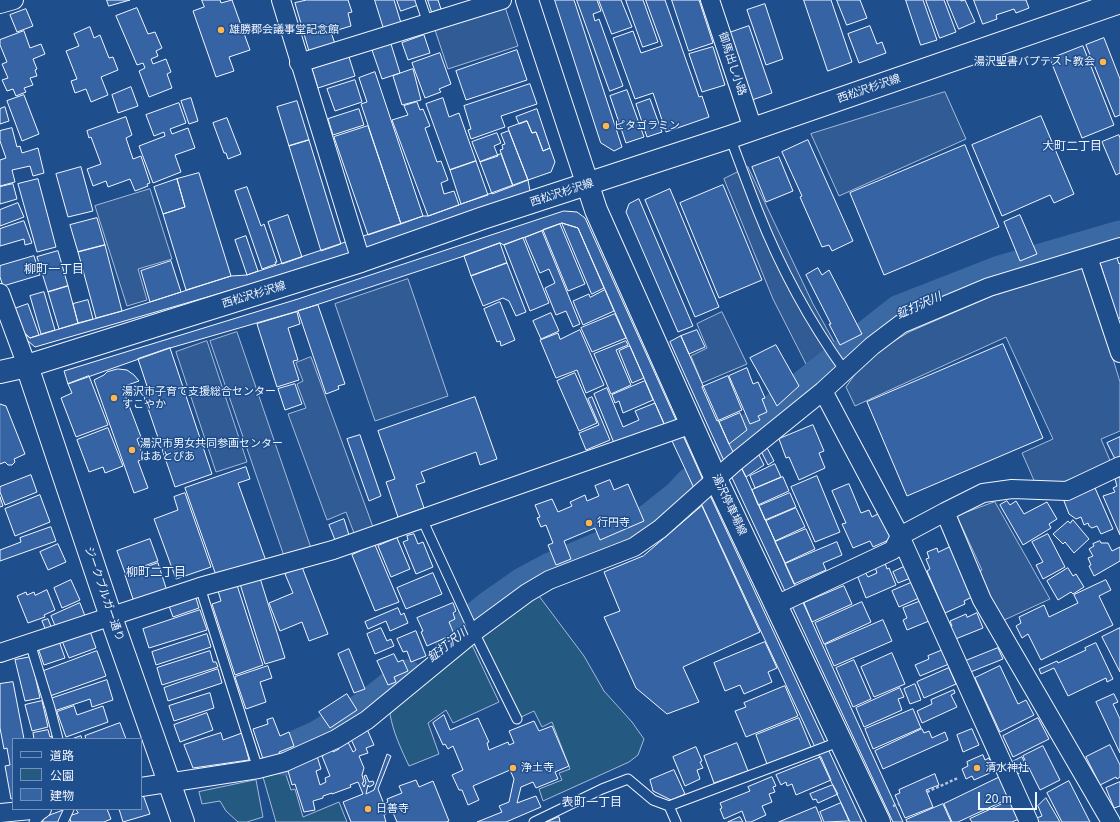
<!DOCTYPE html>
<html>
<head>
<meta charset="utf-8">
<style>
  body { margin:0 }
  #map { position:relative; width:1120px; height:822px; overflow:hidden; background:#1f4e8c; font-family:Helvetica,"Noto Sans JP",sans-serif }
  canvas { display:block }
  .legend { position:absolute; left:12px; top:738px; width:130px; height:72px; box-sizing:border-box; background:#1f4e8c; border:1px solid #7391ba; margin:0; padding:5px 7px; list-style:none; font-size:12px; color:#f2f6ff }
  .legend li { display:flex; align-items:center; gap:8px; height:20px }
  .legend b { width:20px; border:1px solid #7391ba }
  .scale { position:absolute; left:978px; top:792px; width:59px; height:18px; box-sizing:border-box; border:2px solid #f2f6ff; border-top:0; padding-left:5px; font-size:12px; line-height:14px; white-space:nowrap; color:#f2f6ff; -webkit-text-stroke:3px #1f4e8c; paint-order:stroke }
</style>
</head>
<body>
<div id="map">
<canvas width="1120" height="822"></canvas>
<ul class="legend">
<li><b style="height:5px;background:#1f4e8c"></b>道路</li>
<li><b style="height:11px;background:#245a82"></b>公園</li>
<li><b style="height:11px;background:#3563a3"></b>建物</li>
</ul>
<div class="scale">20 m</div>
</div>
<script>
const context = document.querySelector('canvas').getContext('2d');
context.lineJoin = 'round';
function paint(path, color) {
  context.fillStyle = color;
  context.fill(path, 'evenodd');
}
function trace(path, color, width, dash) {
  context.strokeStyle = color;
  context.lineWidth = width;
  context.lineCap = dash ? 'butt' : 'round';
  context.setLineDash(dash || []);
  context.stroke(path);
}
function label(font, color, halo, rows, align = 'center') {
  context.font = font + ' Helvetica,"Noto Sans JP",sans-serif';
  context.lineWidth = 3;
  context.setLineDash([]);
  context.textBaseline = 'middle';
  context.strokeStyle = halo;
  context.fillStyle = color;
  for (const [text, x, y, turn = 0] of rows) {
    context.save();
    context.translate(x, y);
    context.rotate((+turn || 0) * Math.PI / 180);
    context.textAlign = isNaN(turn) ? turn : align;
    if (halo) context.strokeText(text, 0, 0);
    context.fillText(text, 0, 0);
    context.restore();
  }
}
const green = new Path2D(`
  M539,596L584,656L604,691L632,722L644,739L638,755L629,762L543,801L539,789L562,780L559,773L570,769L552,722L542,727L534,711L521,717L481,637L495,624Z
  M471,643L499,702L453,723L446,710L428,723L439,754L409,766C401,749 393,732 390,714Z
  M284,769L291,790L295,789L303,817L339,802L347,822H276L263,777Z
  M256,780L263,817L247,822H238L226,811L220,801L202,804L199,792Z`);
const parking = new Path2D(`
  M505,7L518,46L448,69L435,30Z
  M945,92L966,139L839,196L811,134Z
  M748,167L813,304L837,347L807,366L773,299L724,179Z
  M150,189L172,259L138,269L147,300L127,306L95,206Z
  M1085,267L1120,382V431L1101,439L1111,463L1058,484L1036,485L1022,453L1053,439L1006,337L855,406L846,387L860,367L886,346L909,332L992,296Z
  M408,279L448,396L375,421L335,304Z
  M722,312L747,364L702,383L691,356L707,348L697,324Z
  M237,332L312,551L285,559L210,341Z
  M207,341L247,462L216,472L176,352Z
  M311,357L373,527L354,533L346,512L327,520L288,414L306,408L297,384L303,381L296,363Z
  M995,502L1050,599L1002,621L977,572L982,570L957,516Z`);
const river = new Path2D(`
  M731,447L792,397L900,312L1000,273L1120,238
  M452,639L493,606L523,585L553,569L631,536L679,498L691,485
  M283,758L282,754L318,738L371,705L406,677`);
const building = new Path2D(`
  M107,0H130L109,6Z
  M202,0H220L221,3L232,0L250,50L229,57L234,71L216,77L193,11L204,7Z
  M307,0H348L352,12L348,13L351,26L331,32L335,44L309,51L295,3Z
  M375,0H394L401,23L384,29Z
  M397,0H416L418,5L401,11Z
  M428,0H438L441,9L432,12Z
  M555,0H574L622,147L614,151L601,143Z
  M577,0H597L601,11L593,14L595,21L599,19L623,86L610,91Z
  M599,0H621L632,27L612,34Z
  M626,0H643L658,42L643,47Z
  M646,0H665L699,97L702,96L709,117L666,132L653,93L635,99L613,38L633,31L641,53L662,46Z
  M672,0H699L713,43L689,51Z
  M804,0H831L852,62L828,71Z
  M837,0H860L867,18L847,25Z
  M906,0H923L937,40L921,45Z
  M926,0H944L956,32L940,38Z
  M947,0H961V1L965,0L975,22L959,29Z
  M974,0H1026L1029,8L1016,13L1014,9L996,15L997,19L983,24Z
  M765,4L783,59L766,65L747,10Z
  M137,8L148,34L155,32L162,48L156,51L158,56L151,59L153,64L166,59L171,72L167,74L172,88L149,97L139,71L145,68L143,63L137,65L116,16Z
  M26,9L33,26L17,32L10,15Z
  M749,26L772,93L752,100L729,33Z
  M870,26L877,44L882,42L886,53L859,63L848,34Z
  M90,27L94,38L100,35L109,58L113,57L118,70L101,77L108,95L91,102L86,89L75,93L71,81L77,79L66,51L79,46L74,34Z
  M24,31L30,48L41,44L45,54L33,59L37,69L35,70L37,76L30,78L33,85L24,88L26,92L16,96L13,89L7,91L2,80L8,78L2,64L7,62L0,45V40Z
  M424,35L430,53L408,60L402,43Z
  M1104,38L1120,79V115L1115,117L1086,45Z
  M391,44L400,73L382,79L372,50Z
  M1083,46L1114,125L1082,138L1050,59Z
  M713,47L725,85L702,92L689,54Z
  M517,50L527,80L466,100L456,71Z
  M440,53L451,84L439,89L441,92L425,98L412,63Z
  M349,57L355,76L318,88L312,69Z
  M413,69L421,100L402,105L393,76Z
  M375,72L423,216L401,224L361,104L367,102L359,78Z
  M355,80L362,102L335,111L327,89Z
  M530,84L537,104L501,116L505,127L471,139L468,130L471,129L464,106Z
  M131,87L138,106L118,113L112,95Z
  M627,90L644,137L626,143L610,96Z
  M24,95L39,134L22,141L7,101Z
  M191,98L198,121L189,124L181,101Z
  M443,98L449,117L459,113L476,161L450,170L426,104Z
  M650,99L662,132L647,137L636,104Z
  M297,101L309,140L289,146L277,107Z
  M417,102L420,110L423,109L430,126L425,128L437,162L441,161L448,180L441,183L444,194L454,191L459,205L428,216L392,120L408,115L404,106Z
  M179,103L186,123L170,129L172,134L188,128L195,148L175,155L181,172L153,183L139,146L165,136L164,132L154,136L146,115Z
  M5,107L9,121L0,124V109Z
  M359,109L364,125L333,135L328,119Z
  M537,109L550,148L543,151L536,132L532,133L527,121L519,124L516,117Z
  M1041,116L1074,194L1054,203L1050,195L1002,216L972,145Z
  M126,117L132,135L126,138L133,159L141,156L150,183L147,184L148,186L135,191L130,179L108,187L106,181L93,186L87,169L101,164L91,137L89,138L87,131Z
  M227,118L241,154L228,159L226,153H224L213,123Z
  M527,121L532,133L536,132L543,151L550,148L555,162L551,172L528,180L508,128Z
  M368,126L401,224L368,235L334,137Z
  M12,128L17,147L20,146L22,153L38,148L44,173L33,176L30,166L12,170L15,182L0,186V160L6,158L0,141V131Z
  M509,131L528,180L513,186L500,150L503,149L502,145L505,144L501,134Z
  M497,133L501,143L494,146L498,156L480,162L472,142Z
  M1119,135L1120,138V173L1116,175L1102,142Z
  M309,140L341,244L321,251L289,146Z
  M808,140L853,241L832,251L829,245L822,247L800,197L802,196L782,152Z
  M965,145L999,227L884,275L850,193Z
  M501,154L513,186L492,194L480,162Z
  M779,157L793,191L766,202L752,167Z
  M476,161L488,195L461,204L450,170Z
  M81,167L93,211L68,217L56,174Z
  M199,173L231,276L186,290L163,214L185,207L177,179Z
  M38,179L56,247L37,252L18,184Z
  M177,179L185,207L163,214L154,187Z
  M528,180L530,191L361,250L252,284L35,347L21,335L23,332L30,338L59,329L122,311L231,276L247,275L423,216H428Z
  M13,184L17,199L0,204V187Z
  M723,185L762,280L719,298L680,203Z
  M247,187L261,226L264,224L277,262H275L276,264L262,269L235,191Z
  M670,189L719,307L695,317L645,200Z
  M639,199L693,326L678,332L626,212L629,204Z
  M18,203L24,217L0,226V210Z
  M564,211L577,212L585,218L708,491L862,822H850L665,426L578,228L562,223L504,245L500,243L464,256L298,311L170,348L68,384L64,371L298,299Z
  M288,215L302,257L282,264L268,222Z
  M1020,215L1037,254L1020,261L1004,222Z
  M97,218L105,245L78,252L70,225Z
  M24,221L32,243L25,245L24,239L0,246V229Z
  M562,223L578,228L604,288L592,294Z
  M560,224L585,284L568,291L543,230Z
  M542,231L580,324L573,327L566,311L556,315L545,288L555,283L549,269L540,273L525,238Z
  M246,236L258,271L247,275L235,240Z
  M523,238L549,303L530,311L504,245Z
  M500,243L507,263L471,276L464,256Z
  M105,245L122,311L96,318L78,252Z
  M58,251L68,286L48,292L37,257Z
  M1116,255L1119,264L1120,263V318L1118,319L1099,260Z
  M34,256L40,275L3,286L0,277V266Z
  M171,261L181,292L150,302L141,271Z
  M507,263L526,312L516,316L509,301L503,298L483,306L471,276Z
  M818,268L822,275L829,270L862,334L840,345L829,324H831L806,275Z
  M68,286L78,323L59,329L48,292Z
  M605,290L614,311L583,325L573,301L589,294L590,297Z
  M44,292L55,330L41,334L30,296Z
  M88,300L93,319L78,323L73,304Z
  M500,302L515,340L501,346L500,341L497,342L484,309Z
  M28,304L39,335L30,338L23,332L14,309Z
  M318,305L345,384L338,386L339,389L326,394L298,311Z
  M297,312L300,324L288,328L298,360L293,361L299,380L277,387L257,324Z
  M551,313L559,331L541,339L533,321Z
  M615,314L626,338L592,352L581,328Z
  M580,330L604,385L586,393L577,370L556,378L540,340L558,333L560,339Z
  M697,330L705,347L689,354L681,336Z
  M681,336L729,444L746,477L775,541L903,822H893L712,435L670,342Z
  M626,341L628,345L616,350L631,385L611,394L594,354Z
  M1003,344L1043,438L907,496L867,402Z
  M776,345L799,386L777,406L750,358Z
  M630,346L644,378L632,383L619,351Z
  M170,348L212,474L175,487L142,391L148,389L138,359Z
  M747,368L753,384L758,382L765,398L762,399L767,412L758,416L760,420L750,424L729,376Z
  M118,369L127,370L134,375L139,381L122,387L141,437L137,439L144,459L138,461L148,488L134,493L94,380L104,375L107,372Z
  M575,373L597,423L579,431L557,381Z
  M89,376L108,425L76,437L61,398L72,393L68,384Z
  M728,376L742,410L717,421L702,387Z
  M645,381L653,400L623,413L619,401L615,403L612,395Z
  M295,384L302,404L285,410L278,389Z
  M607,388L623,427L639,420L635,411L655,403L665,426L614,443L594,394Z
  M475,397L497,459L480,465L476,452L421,472L425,482L416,485L424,508L398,517L386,482L395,479L378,431Z
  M592,397L610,440L586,450L579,433L599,425L588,399Z
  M0,404L6,406L25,454L14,459L15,462L12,465H8L5,462L0,464Z
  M740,413L747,430L729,444L719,422Z
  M813,425L824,451L819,453L825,468L799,480L789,457L786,458L779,439Z
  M108,428L123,466L105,473L103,467L89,472L77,440Z
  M360,435L381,496L369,501L347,439Z
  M1120,437V457L1115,459L1107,443Z
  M765,444L774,461L768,465L759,447Z
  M757,451L764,465L746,477L740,465Z
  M775,464L781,477L755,488L750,476Z
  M246,467L250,479L238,483L266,561L217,578L185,488Z
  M31,475L37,492L5,505L0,492V487Z
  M817,476L840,532L815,542L791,487Z
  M783,477L789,491L758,505L752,490Z
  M1120,477V535L1103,496L1115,492L1113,488L1117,486L1115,479Z
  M610,480L614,490L628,484L644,521L600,540L595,528L564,541L571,559L556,565L548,545L553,543L546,525L541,527L537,518L540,517L535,505L552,499L558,512L572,506L570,502L585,495L587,501L599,496L595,486Z
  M849,484L861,513L869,510L872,517L880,513L891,539L873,547L870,541L853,548L842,524L846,523L832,491Z
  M1095,488L1113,529L1101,534L1097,526L1092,528L1089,526L1088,523L1084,525L1081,517L1076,519L1069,514L1064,501Z
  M185,493L211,567L176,579L154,519L178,510L174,497Z
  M790,493L796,507L765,520L759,506Z
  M40,495L50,522L15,536L5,509Z
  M0,497L3,506L0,507Z
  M1007,501L1010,505L1016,501L1024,514L1047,502L1057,519L1049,524L1051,528L1023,545L1000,505Z
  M702,506L760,632L683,667L699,702L667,714L636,688L604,617L620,611L604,572L643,556Z
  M796,508L805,527L775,541L766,521Z
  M344,519L349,535L335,540L329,525Z
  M1073,520L1089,539L1074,553L1065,542L1063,544L1053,534L1068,521L1070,523Z
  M51,527L56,541L0,561V550L21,542L20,538Z
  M806,529L815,549L785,563L775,542Z
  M414,534L418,544L423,542L433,567L416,574L403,542L408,540L407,536Z
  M1048,534L1065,567L1043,579L1036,565L1043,562L1032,542Z
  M397,538L410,569L391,577L378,546Z
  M150,539L158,561L125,573L117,551Z
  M1100,541L1101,543H1108L1112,551L1120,547V561L1094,576L1089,566L1091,565L1088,558L1093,556L1089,549L1094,546L1093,544Z
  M837,542L842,555L823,563L826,570L794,584L785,564Z
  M58,544L66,562L48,570L40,552Z
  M375,545L399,602L375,611L352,555Z
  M950,547L972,597L964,601L965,604L945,613L927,571L930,569L926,559L929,558L927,552L937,548L938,552Z
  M158,563L167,591L134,602L125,575Z
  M885,563L887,569L889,568L896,585L866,598L857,575L865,572L868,577L877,573L875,567Z
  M908,565L913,577L898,583L893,572Z
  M302,567L328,634L309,641L302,622L280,631L269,603L293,593L285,574Z
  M1068,568L1073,576L1076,574L1084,587L1073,594L1071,592L1058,600L1047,581Z
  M433,573L442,594L406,609L397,588Z
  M260,578L285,658L265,664L240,584Z
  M71,580L80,600L62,608L54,588Z
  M1106,580L1111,590L1099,596L1113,625L1041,660L1028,634L1022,638L1016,626L1021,623L1019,617L1044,605L1049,617L1078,603L1074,595Z
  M913,582L919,598L899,607L892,591Z
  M237,585L263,665L235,675L212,604L221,601L218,591Z
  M844,586L852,604L812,622L804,603Z
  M47,590L55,610L44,615L45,617L28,623L17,596L26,592L27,595L34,592L35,595Z
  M196,598L199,608L173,617L169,606Z
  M921,601L929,621L907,630L903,620L907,618L903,608Z
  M862,602L871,622L824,644L815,623Z
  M80,603L85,616L56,628L51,616Z
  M453,603L456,611L453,613L455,619L449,622L454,634L427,646L421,632L423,631L417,618Z
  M398,608L401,615L404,613L408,623L390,631L386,621L368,629L365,622Z
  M200,610L207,630L149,648L143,629Z
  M977,613L983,628L953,640L948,628L952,626L950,621L966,614L967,617Z
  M48,619L52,629L46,631L42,621Z
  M883,620L892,641L834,666L825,645Z
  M381,628L387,641L391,639L394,646L375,654L367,634Z
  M1120,628V672L1102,637Z
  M90,631L96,648L69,658L62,641Z
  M416,631L426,656L411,662L407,651L403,652L397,639Z
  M207,634L211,647L156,665L152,652Z
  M59,641L65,658L44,665L38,648Z
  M765,642L777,668L768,672L772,682L744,694L740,685L725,691L714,663Z
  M1096,643L1113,679L1107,682L1106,678L1068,696L1054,668L1041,674L1039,669L1057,661L1058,663L1086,650L1085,648Z
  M998,648L1003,659L968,673L963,662Z
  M349,649L365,689L354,693L338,654Z
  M943,650L949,664L920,676L915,665L929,659L928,656Z
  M97,651L106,676L50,696L41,672Z
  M210,651L213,662H216L218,667L162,685L157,668Z
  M892,653L905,684L874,697L861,667Z
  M394,654L398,662L403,660L408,671L394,677L396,682L388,685L377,661Z
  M31,657L40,698L25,701L15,660Z
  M854,660L871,699L853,707L836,668Z
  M268,666L272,678L260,682L266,702L246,709L235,677Z
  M1000,666L1018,704L1026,700L1034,715L1000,732L975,678Z
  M949,668L956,684L924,698L917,682Z
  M218,669L222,683L168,701L164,688Z
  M107,680L113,700L92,707L90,699L54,711L50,699Z
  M13,682L24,739H13V798L11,799L5,766L10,765L7,748L4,749L0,728V684Z
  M915,684L921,700L910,704L904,689Z
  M785,686L798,716L746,737L735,711L746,707L744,703Z
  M900,688L904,697L898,699L902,710L864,727L856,708Z
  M954,690L955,693L951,695L957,707L922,723L917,711L932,704L931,700Z
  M210,693L214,708L174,721L169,706Z
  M347,694L357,710L330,728L319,712Z
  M1114,694L1118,702L1113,704L1120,719V753L1096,702Z
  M42,701L48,727L32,731L25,705Z
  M74,706L77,715L103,706L108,722L66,737L57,712Z
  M913,709L921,728L873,749L865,729Z
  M207,713L213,730L180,742L174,725Z
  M444,715L450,730L478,718L489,742L487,743L489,750L508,742L509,745L514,743L509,731L534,721L539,731L552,726L569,766L555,772L558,779L536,788L533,782L521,787L517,803L536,796L541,807L506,822H477L502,812L499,806L509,802L514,779L510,770L473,786L479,800L468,805L462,790H459L452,775L463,770L453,746L448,749L445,744L443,745L433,723Z
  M273,718L280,736L289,732L294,746L279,752L280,755L264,762L253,729L268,724L267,720Z
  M799,718L811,747L767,764L756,735Z
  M1038,718L1049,739L1013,757L1003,736Z
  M120,723L126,739H86L85,736Z
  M367,729L374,745L366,748L368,753L359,756L364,768L362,775L364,782L362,783L364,787L366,782L364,776L366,775L369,782L373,781L374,783L373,785L369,787L368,785L366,794L374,790L387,754L391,756L378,789L384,804L388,802L387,799L402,793L399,786L416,780L419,787L433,781L449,821L446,822H397L391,808L385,810L386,814L384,815L386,822H351L343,802L363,794L358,782L350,785L351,787L332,794V793L323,796V798L313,801L315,810L304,812L295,784L292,785L287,767L317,756L321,769L316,771L320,785L326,782L325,778L330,776L322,756L324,755L323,752L332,748L333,752L339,749L338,746L348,742L353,752L356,750L350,737Z
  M922,729L924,733L929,731L932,738L945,732L948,740L883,769L875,751Z
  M972,729L979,745L963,752L957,735Z
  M48,730L50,737L52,736V739H34L33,733Z
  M221,733L223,740L242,733L249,760L193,768L184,745Z
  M81,736L82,739H72Z
  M737,743L748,771L714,783L704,756Z
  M1110,745L1120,765V777L1117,779L1116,777L1100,785L1086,757Z
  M1043,746L1060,780L1040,790L1023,756Z
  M696,747L702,761L700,762L703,768L697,770L700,779L685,786L673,757Z
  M983,755L985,760L989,758L993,767L988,769L990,773L974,780L972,776L966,779L962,769L968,766L967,762Z
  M821,757L831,780L796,795L792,784L787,786L786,782L781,785L776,775Z
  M1022,757L1028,769L1015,775L1010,763Z
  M674,770L685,794L671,800L653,791L650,780Z
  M935,774L939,785L926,790L933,807L905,818L895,795L900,793L899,790Z
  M772,777L776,786L773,787L775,792L769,794L772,802L762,806L766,815L751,822H746L742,811L724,819L720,809L722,808L720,803L750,791L748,787Z
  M1000,777L1010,798L958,822H952L944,804Z
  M1069,781L1090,822H1062L1047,793Z
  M1120,782V806L1114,808L1106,788Z
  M833,785L838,794L818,803L816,799L813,800L810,794Z
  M142,792L150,814L123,822L119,809H141V793Z
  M1046,798L1060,822H1035L1034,819L1042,816L1038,806Z
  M1011,800L1019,819L1012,822H972L970,819Z
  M841,803L849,821L824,822L820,812Z
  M943,804L951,822H907L906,820Z
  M816,807L822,822H779Z
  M76,809H107L111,819L104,822H71L69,816L78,813Z
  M64,810L59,822H42L45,817Z
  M559,817L560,822H547Z
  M740,817L743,822H728Z`);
const path = new Path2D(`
  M927,792L958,778
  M893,806L899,804`);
const lane = new Path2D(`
  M420,0L428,23
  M730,137C739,161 748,186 758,211C780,267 810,322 845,371
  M422,519L474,632L517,719
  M200,587L258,769
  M30,643L50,708L58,739
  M34,822L46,810
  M63,822L69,809
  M534,822L602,789L628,779L653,800L669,806
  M676,822L669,806L841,741`);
const street = new Path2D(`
  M281,0L361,261
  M710,0L753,129
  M0,4L14,0
  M299,63L502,0
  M1088,257L1120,353
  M0,293L27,366
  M823,391L900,536L945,512L982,600L1111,822
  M945,512L983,493L1012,489L1067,491L1120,466
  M900,536L1029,822
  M776,605L893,550L900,536
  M0,653L200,587L333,550L692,424
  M141,787L258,769L285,762L336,739L367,720L474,632L527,593L549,580L634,547L660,529L734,463L823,391L872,346L901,324L989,287L1120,247
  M0,813L42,809`);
const secondary = new Path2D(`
  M527,0L596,210L716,479L879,822
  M27,366L111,617L183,822
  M0,372L27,366L361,261L483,218L730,137L1120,2`);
const markers = [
  [221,30,4,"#ffb74d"],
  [1103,62,4,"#ffb74d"],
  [606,126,4,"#ffb74d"],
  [114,398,4,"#ffb74d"],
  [132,450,4,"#ffb74d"],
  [589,523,4,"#ffb74d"],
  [513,768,4,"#ffb74d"],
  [977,768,4,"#ffb74d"],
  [368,809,4,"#ffb74d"]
];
const poiNames = [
  ["雄勝郡会議事堂記念館",229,30],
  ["湯沢聖書バプテスト教会",1095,62,"right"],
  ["ピタゴラミン",614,126],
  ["湯沢市子育て支援総合センター",122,392],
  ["すこやか",122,405],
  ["湯沢市男女共同参画センター",140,444],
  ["はあとぴあ",140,457],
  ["行円寺",597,523],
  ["浄土寺",521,768],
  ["清水神社",985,768],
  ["日善寺",376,809]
];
const streetNames = [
  ["御馬出し小路",732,64,72],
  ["西松沢杉沢線",869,89,-19],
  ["西松沢杉沢線",562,193,-18],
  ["西松沢杉沢線",254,295,-17],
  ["湯沢停車場線",729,505,65],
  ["ジークブルガー通り",104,594,71]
];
const neighbourhoodNames = [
  ["大町二丁目",1072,147],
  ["柳町一丁目",54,270],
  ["柳町二丁目",156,573],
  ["表町一丁目",592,803]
];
const waterNames = [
  ["鉦打沢川",919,306,-24],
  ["鉦打沢川",448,645,-38]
];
paint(green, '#245a82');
trace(green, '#a8bbd7', 1);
paint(parking, '#305b95');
trace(parking, '#a8bbd7', 1);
trace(river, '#3b69a3', 35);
paint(building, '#3563a3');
trace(building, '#f2f6ff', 1);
trace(lane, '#f2f6ff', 11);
trace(street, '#f2f6ff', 20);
trace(secondary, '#f2f6ff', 24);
trace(path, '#b3c4dc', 2.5, [3, 2]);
trace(lane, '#1f4e8c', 9);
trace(street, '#1f4e8c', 18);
trace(secondary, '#1f4e8c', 22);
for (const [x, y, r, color] of markers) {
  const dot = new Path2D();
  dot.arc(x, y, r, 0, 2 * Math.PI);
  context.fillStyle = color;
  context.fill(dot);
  trace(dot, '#1f4e8c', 1.5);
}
label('11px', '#f2f6ff', '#1f4e8c', poiNames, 'left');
label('11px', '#f2f6ff', '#1f4e8c', streetNames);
label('12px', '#f2f6ff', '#1f4e8c', neighbourhoodNames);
label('italic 12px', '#f2f6ff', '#1f4e8c', waterNames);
</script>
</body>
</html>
